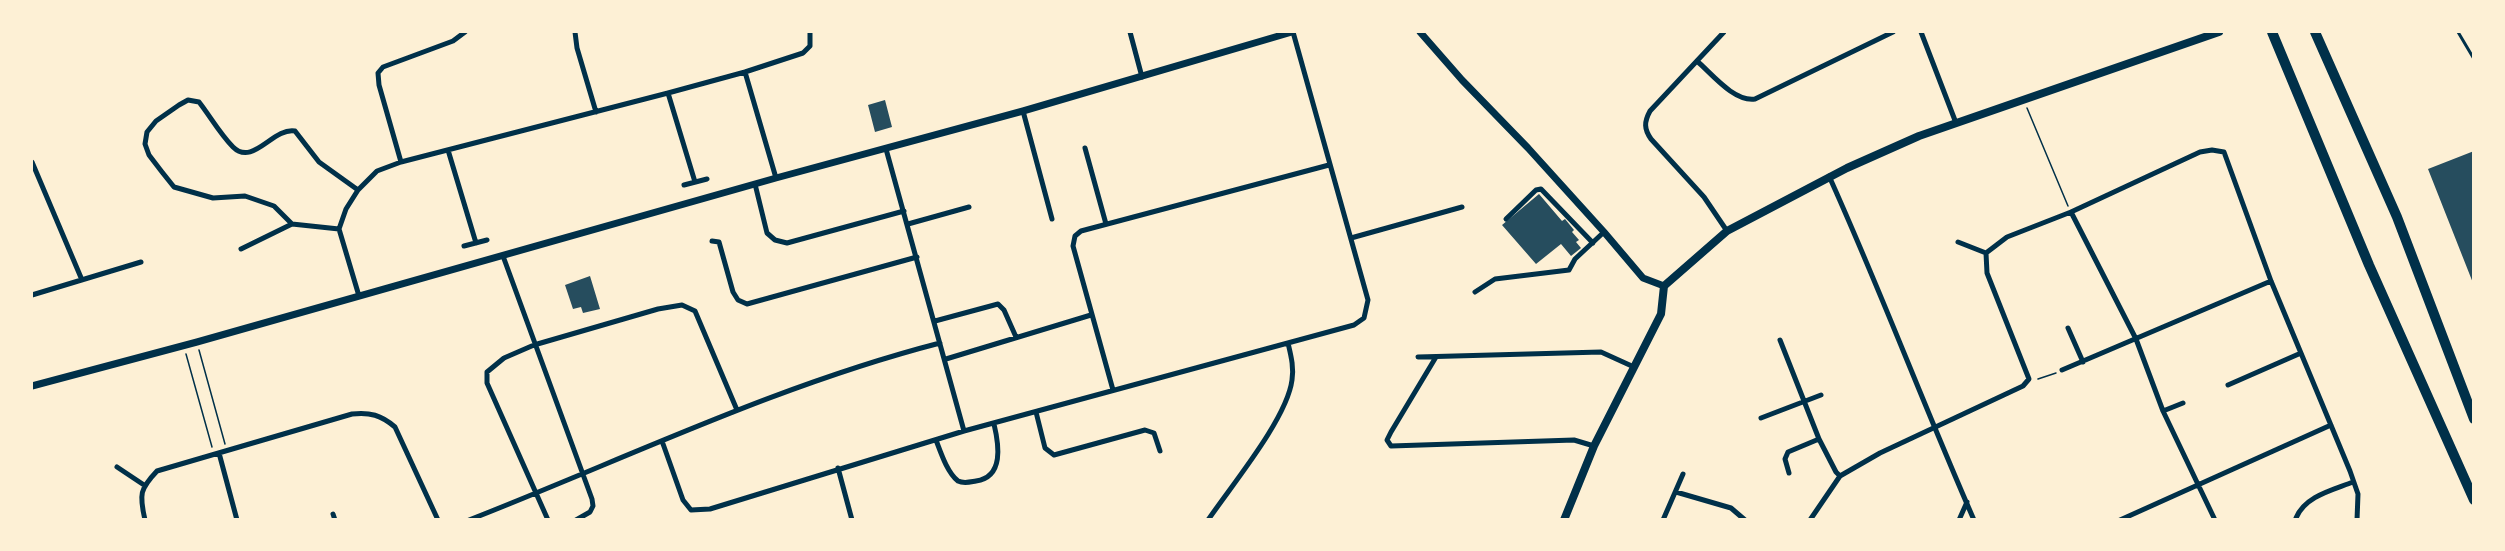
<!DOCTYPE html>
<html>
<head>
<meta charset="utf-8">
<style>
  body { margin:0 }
  #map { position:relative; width:2505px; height:551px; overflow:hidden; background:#fdf0d5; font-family:Roboto,sans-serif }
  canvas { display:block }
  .frame { position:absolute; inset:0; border:33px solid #fdf0d5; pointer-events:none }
</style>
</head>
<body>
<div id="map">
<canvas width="2505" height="551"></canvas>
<div class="frame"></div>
</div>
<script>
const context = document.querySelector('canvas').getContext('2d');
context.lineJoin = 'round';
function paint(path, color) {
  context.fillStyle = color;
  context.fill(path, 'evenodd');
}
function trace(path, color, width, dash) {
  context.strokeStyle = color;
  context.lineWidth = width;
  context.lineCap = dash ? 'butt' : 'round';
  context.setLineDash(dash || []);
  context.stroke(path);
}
const building = new Path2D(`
  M885,100L892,127L875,132L868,105Z
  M2474,151V283H2473L2428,169Z
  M1539,194L1562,221L1565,219L1574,230L1572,232L1579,240L1576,242L1581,248L1571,256L1561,244L1536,264L1502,225Z
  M590,276L600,309L583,313L581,307L573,309L565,285Z`);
const path = new Path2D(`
  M2027,108L2068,206
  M199,350L225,444
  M186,354L212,447
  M2038,379L2056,373`);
const service = new Path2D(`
  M2458,32L2474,59`);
const minor = new Path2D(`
  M575,32L577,48L596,112
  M1130,32L1142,77
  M1724,32L1650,111C1644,122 1644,129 1651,139L1704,197L1727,231
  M1921,32L1956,123
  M1697,61C1712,74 1734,102 1755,99L1893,32
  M745,72L776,178
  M668,93L695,182
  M1023,111L1052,219
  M1085,148L1106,224
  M886,149L964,431
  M448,150L476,243
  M32,162L82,280
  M401,162L379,85L378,73L383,67L453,41L465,32
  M1829,176C1880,289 1924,406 1974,520
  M755,184L767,233L775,240L787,243L904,211
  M684,185L707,179
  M2071,212L2136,339L2163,411L2215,520
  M1506,219L1536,190L1541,189L1593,243
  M292,224L274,206L245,196L213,198L174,187L162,172L149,155L145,144L147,132L156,121L179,105L188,100L199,102C210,116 220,134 233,147C253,167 273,127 295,131L319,162L358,190
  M908,224L969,207
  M1351,238L1462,207
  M712,241L719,242L733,292L738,300L747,304L917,257
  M1958,242L1986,253
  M464,246L487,240
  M241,249L292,224L339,229
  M503,256L592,499L593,506L590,512L576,520
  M1475,292L1495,279L1569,270L1575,259L1604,232
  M32,295L141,262
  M359,296L339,229L346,209L358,190L377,171L401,162L668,93L745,72L803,53L810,46V32
  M935,321L998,304L1004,310L1016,337
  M2068,328L2083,362
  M1780,340L1819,439L1836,472L1840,476
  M1418,357L1601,352L1634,367
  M1436,357L1391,432L1387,440L1391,446L1574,440L1594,446
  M946,359L1091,315
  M2062,370L2271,281
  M2228,385L2301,353
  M1113,390L1073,246L1075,236L1081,231L1329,165
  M2163,411L2183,403
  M1036,412L1045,448L1054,455L1145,430L1154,433L1160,451
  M1761,418L1821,395
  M936,440C941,453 947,472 958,481C964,484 970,482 976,481C1004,477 999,445 994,424
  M662,441L683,500L691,510L710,509L964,431L1354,325L1364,318L1368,300L1293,32
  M219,453L237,520
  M117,467L144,485
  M838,468L852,520
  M1789,473L1785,459L1788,452L1819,439
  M1676,492L1731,508L1745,520
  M333,514L335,520
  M2296,518C2305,496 2333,490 2353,482
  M145,520C139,494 140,489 157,471L352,414C370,412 381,415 395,427L438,520
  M469,520C625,459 777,385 940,343
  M548,520L487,383V372L504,358L534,345L658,309L682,305L695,311L737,410
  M1208,520C1231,486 1287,419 1292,380C1294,367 1291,356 1288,343
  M1663,520L1683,474
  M1810,520L1840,476L1880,453L2023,386L2029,379L1987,273L1986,253L2007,237L2071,212L2200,152L2212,150L2224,152L2271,281L2350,471L2358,494L2357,520
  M1959,520L1967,502
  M2120,520L2331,425`);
const tertiary = new Path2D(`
  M1420,32L1462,80L1528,148L1604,232L1643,278L1664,286
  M32,386L197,342L776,178L1023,111L1292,32`);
const secondary = new Path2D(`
  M1564,520L1594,446L1661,314L1664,286L1727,231L1847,168L1919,136L2219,32`);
const motorway = new Path2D(`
  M2272,32L2369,265L2474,500
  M2315,32L2397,217L2474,419`);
paint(building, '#264d5e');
trace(path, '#003049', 1.5);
trace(service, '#003049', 3);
trace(minor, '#003049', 5);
trace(tertiary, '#003049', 7);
trace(secondary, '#003049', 8);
trace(motorway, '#003049', 10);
</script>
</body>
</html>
